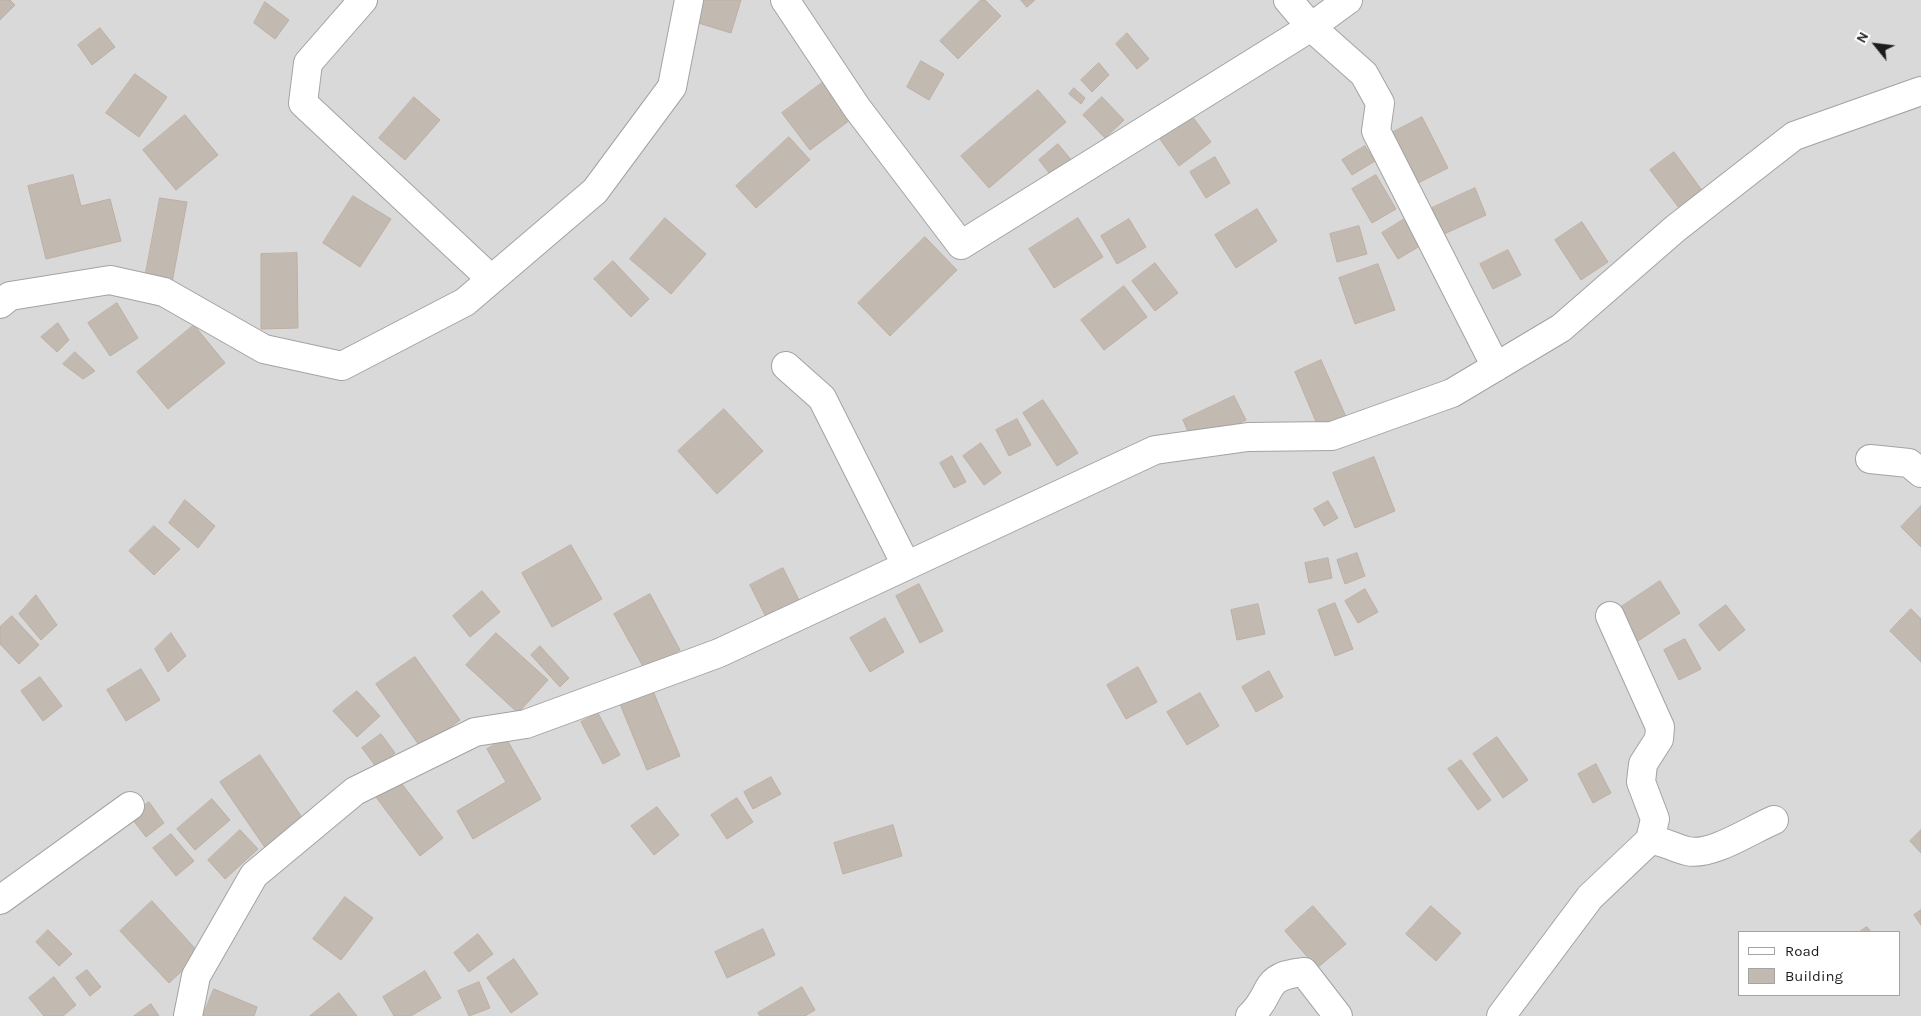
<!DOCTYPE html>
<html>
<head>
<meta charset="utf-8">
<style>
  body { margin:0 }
  #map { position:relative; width:1921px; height:1016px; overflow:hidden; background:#ede9e1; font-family:Karla,sans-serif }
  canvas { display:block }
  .legend { position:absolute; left:1738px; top:931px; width:162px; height:65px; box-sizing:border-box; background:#fff; border:1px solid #a4a4a4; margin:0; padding:6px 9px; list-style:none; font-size:15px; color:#1c1c1c }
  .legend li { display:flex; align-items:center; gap:10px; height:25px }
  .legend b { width:25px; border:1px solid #a4a4a4 }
  .north { position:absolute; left:1851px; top:20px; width:50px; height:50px; -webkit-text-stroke:4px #fff; paint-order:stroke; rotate:299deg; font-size:14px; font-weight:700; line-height:20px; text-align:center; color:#1c1c1c }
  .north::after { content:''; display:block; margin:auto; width:18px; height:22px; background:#1c1c1c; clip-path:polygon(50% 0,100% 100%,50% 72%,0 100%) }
</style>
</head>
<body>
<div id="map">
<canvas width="1921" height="1016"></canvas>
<ul class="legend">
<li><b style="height:6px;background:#fff"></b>Road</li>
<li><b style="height:14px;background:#c2b9b1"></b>Building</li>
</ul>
<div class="north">N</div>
</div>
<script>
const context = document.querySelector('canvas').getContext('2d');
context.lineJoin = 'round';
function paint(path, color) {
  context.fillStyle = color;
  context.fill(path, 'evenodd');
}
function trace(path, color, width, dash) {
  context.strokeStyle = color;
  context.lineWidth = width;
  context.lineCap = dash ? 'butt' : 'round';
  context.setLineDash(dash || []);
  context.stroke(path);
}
const residential = new Path2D(`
  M0,0H1921V1016H0ZM1740,932H1900V995H1740Z`);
const building = new Path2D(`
  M0,0H10L15,5L0,20Z
  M698,0H741L731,33L692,21Z
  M981,0H985L1001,16L958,59L940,41Z
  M1021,0H1035L1027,7Z
  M265,2L289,20L275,39L254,23Z
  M100,28L115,47L92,65L78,45Z
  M1127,33L1149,59L1137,69L1116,44Z
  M921,61L944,74L929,100L907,87Z
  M1099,63L1109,75L1092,92L1081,80Z
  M135,74L167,97L139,137L106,113Z
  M826,80L854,117L810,150L782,113Z
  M1074,88L1085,98L1081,104L1069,94Z
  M1038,90L1066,122L989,188L961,156Z
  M414,97L440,120L405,160L379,138Z
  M1102,97L1124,120L1105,138L1083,115Z
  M185,115L218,155L176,190L143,150Z
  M1192,116L1211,142L1179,166L1160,139Z
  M1422,117L1448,168L1408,188L1382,138Z
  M789,137L810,160L756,208L736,186Z
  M1058,144L1073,162L1053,178L1039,160Z
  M1365,146L1375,161L1352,175L1342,160Z
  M1674,152L1706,196L1683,213L1650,170Z
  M1215,157L1230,183L1206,198L1190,172Z
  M73,175L81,206L110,199L121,241L46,259L28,186Z
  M1376,175L1396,209L1372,223L1352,189Z
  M1475,188L1486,215L1444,234L1432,208Z
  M353,196L391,219L360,267L323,243Z
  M160,198L187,202L171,288L144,283Z
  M1257,209L1277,241L1236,268L1215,235Z
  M1414,213L1430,240L1398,259L1382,233Z
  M665,218L706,254L671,294L630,259Z
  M1078,218L1103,257L1054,288L1029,249Z
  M1129,219L1146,247L1117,264L1101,236Z
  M1582,222L1608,262L1581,280L1555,240Z
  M1359,226L1367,254L1337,262L1330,234Z
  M925,237L957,270L890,336L858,303Z
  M1508,250L1521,275L1493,289L1480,264Z
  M297,253L298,328L261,329V254Z
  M613,261L649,299L631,317L594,279Z
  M1155,263L1178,293L1155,311L1132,281Z
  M1378,264L1395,310L1355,324L1339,278Z
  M1124,286L1147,317L1104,350L1081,320Z
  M117,303L138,338L110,356L88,323Z
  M58,323L69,340L57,352L41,337Z
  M194,325L225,363L168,409L137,372Z
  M75,352L95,371L83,379L63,364Z
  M1321,360L1347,419L1320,431L1295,372Z
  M1234,396L1246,420L1194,445L1183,420Z
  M1043,400L1078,453L1057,466L1023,413Z
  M724,409L763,451L717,494L678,451Z
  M1017,419L1031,445L1009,456L996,430Z
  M981,443L1001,473L984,485L963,456Z
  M952,456L966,482L954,488L940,463Z
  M1374,457L1395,511L1355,528L1333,473Z
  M185,500L215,526L198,548L169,523Z
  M1328,501L1338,518L1324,526L1314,509Z
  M1921,506V547L1901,527Z
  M154,526L180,549L154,575L129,551Z
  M571,545L602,599L552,627L522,573Z
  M1357,553L1365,576L1345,584L1337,560Z
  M1328,558L1332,578L1309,583L1305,563Z
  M783,568L799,600L766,617L750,585Z
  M1660,581L1680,613L1635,643L1615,611Z
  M919,584L943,631L920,643L896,596Z
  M1365,589L1378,612L1358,623L1345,601Z
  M482,591L500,612L470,637L453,616Z
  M650,594L680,650L645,670L614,614Z
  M36,595L57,625L41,640L19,614Z
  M1335,603L1353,649L1335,656L1318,610Z
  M1258,604L1265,634L1237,640L1231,610Z
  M1726,605L1745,630L1719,651L1699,625Z
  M1911,609L1921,619V662L1890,631Z
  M12,616L39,645L19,664L0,644V627Z
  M885,618L904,652L870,672L850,638Z
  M171,633L186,656L168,672L155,649Z
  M496,633L548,680L518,713L466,665Z
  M1685,639L1701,669L1679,680L1664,650Z
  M540,646L569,678L560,687L531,655Z
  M415,657L460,720L421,748L376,684Z
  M1138,667L1157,702L1126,719L1107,685Z
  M141,669L160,700L126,721L107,690Z
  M1269,671L1283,697L1256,712L1242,687Z
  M40,677L62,706L43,721L21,691Z
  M357,691L380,716L357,737L333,711Z
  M653,691L680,756L647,770L620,704Z
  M1200,693L1219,726L1187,745L1167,712Z
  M598,713L620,755L603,764L581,722Z
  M381,734L395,753L377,768L362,748Z
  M1497,737L1528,780L1503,798L1473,754Z
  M506,738L541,799L473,839L457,811L506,782L487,749Z
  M260,755L305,822L266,849L220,782Z
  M1461,760L1491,800L1478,810L1448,769Z
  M1596,764L1611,793L1593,803L1578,774Z
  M771,777L781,794L753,809L744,792Z
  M399,780L443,838L420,856L376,797Z
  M737,798L753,822L727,839L711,815Z
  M212,799L230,820L195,850L177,829Z
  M149,802L164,823L146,837L130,816Z
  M657,807L679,835L654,855L631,826Z
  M893,825L902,856L843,874L834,843Z
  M240,830L258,849L225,879L208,860Z
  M1921,830V853L1910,841Z
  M171,834L194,861L176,876L153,848Z
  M345,897L373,918L341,960L313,939Z
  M152,901L200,954L169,983L120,931Z
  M1313,906L1346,944L1317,968L1285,931Z
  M1431,906L1461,933L1436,961L1406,934Z
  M1921,910V925L1914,915Z
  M1867,927L1871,932H1859Z
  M763,929L775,955L727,978L715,952Z
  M48,930L72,954L59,966L36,942Z
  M478,934L493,954L469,972L454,953Z
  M514,959L538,994L511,1013L487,978Z
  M87,970L101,987L90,996L76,978Z
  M425,971L441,998L411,1016H394L383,997Z
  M54,977L76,1005L63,1016H44L29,998Z
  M479,982L490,1008L469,1016L458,991Z
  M802,987L815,1010L805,1016H760L758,1013Z
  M214,989L257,1007L254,1016H203Z
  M339,993L357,1016H310Z
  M151,1004L159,1016H134Z`);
const minor = new Path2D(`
  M363,0L308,63L303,103L491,279
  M785,0L857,108L961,245L1311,27L1348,0
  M1288,0L1311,27L1364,74L1380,103L1376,131L1496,367
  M0,304L10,296L110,280L164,292L264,349L342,366L465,302L595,191L672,87L689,0
  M786,366L822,398L906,565
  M1870,459L1909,463L1921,473
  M1610,616L1660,727L1659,739L1643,764L1641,782L1655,819L1650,840
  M0,900L130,806
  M188,1016L196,976L254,875L355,791L475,732L526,724L719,653L1155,450L1248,437L1332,436L1452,393L1561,328L1676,228L1794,136L1921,91
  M1250,1016C1275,993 1260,976 1304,972L1338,1016
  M1501,1016L1590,897L1650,840C1664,841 1674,848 1687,851C1711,857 1752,829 1774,820`);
paint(residential, '#dad9d9');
paint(building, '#c2b9b1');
trace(building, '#beafa4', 1);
trace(minor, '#a3a3a3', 30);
trace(minor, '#fff', 28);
</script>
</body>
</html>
